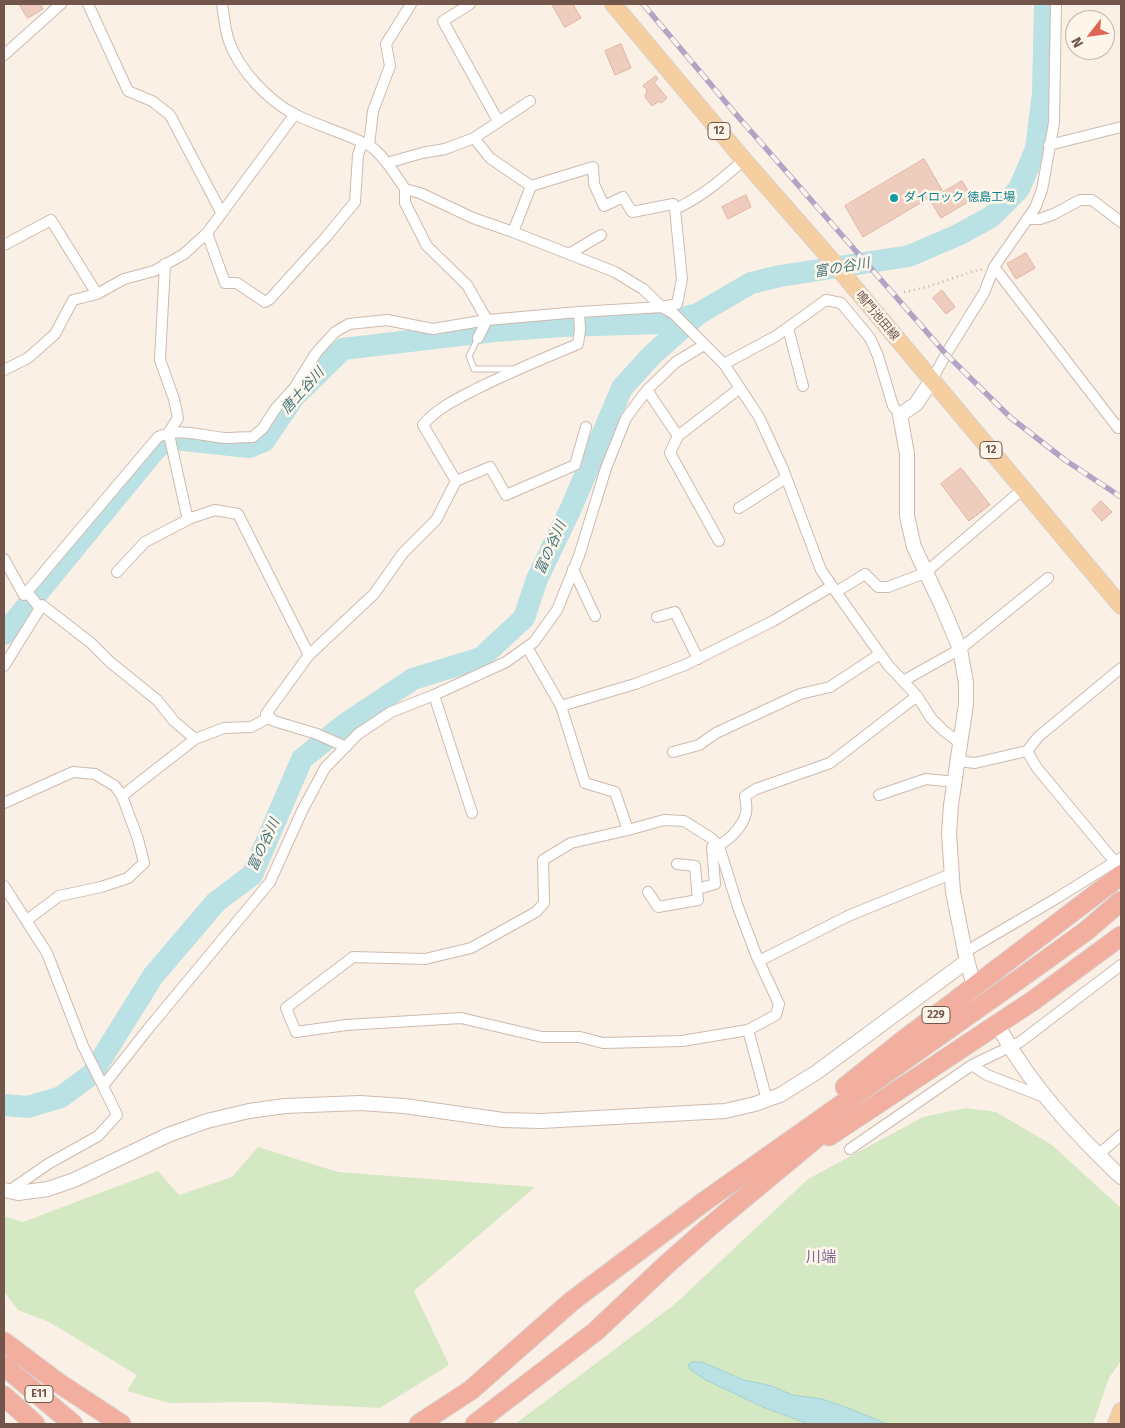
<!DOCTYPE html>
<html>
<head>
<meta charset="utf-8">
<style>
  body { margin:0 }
  #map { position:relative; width:1125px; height:1428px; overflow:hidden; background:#fbf0e5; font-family:"Fira Sans",sans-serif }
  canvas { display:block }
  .frame { position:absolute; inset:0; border:5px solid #72564c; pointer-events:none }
  .north { position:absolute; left:1065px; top:10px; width:50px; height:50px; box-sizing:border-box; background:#fef5eb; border:1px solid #c6b5ab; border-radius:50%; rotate:240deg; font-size:14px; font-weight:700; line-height:20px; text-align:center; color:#72564c }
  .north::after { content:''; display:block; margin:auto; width:18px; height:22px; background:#de6551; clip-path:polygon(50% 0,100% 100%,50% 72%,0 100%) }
</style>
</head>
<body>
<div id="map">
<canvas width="1125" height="1428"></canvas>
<div class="frame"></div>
<div class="north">N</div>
</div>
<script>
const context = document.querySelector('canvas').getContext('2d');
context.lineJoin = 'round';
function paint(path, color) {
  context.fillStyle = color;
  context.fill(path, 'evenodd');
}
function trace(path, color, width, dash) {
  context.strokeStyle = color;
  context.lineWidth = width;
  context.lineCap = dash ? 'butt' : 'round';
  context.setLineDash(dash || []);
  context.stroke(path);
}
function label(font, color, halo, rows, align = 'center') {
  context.font = font + ' "Fira Sans","Noto Sans JP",sans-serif';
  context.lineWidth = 5;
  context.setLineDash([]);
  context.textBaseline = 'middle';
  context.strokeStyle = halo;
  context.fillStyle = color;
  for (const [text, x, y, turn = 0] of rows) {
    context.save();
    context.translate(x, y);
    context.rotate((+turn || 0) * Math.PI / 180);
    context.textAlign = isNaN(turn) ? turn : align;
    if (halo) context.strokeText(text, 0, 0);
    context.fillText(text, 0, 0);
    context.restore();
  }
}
const green = new Path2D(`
  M966,1108L996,1112L1052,1145L1121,1208V1361L1109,1378L1093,1424H887L848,1408L822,1399L792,1395L772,1386L744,1380L702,1362L706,1380L765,1408L809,1424H515L675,1304L808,1179L923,1117Z
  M258,1147L338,1172L535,1187L414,1291L449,1365L380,1408L260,1402L169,1403L127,1391L137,1375L49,1322L18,1310L4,1292V1216L23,1222L158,1171L179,1195L232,1177Z`);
const water = new Path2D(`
  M693,1362H702L744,1380L772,1386L792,1395L822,1399L848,1408L887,1424H809L765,1408L706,1380L691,1370L688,1365Z`);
const river = new Path2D(`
  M4,634L154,451L164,442L174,439L249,447L264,441L294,397L343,349L494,331L562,326L662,323L694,315
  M4,1105L28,1107L61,1097L92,1074L153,976L216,902L252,875L302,759L344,725L413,679L481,658L524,618L537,579L572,506L622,388L652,355L698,314L751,283L780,276L909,256L958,235L991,217L1019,189L1036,149L1043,93L1045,4`);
const building = new Path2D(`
  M19,4H40L43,9L28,18Z
  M552,4H573L581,18L565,27Z
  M621,44L631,68L615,75L605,51Z
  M656,76L658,79L654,82L667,98L661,103L659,101L652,106L645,97L647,90L643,86Z
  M924,159L942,190L863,237L845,206Z
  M962,181L973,199L941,218L930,200Z
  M746,195L751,207L728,219L722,207Z
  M1026,253L1035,268L1016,279L1007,264Z
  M942,290L955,307L946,314L933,298Z
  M961,468L990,505L969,521L941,484Z
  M1101,501L1112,512L1102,521L1092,510Z`);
const path = new Path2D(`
  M904,292L927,287L974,271L983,269`);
const service = new Path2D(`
  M478,338L469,356L474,369H512`);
const minor = new Path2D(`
  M88,4L128,91L152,101L170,115L221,212
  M222,4C224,16 225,30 229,41C239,70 268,100 294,114C318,126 345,133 368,145C381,151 397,177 405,189L420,193L473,218L513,232L615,272L643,289L662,307L674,314L724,364L759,417L783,469L821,570L836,592L888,665L917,696L931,718L944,731L960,743
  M470,4L443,21L498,121
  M4,55L61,4
  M474,138L490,158L531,186L513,232
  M369,145L373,111L390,66L386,44L411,4
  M1049,145L1121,127
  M387,163L422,153L445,149L474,138L530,101
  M531,186L593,167L594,184L604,206L623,197L632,212L673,204L675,209
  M405,189V203L427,246L467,285L487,320
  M1027,219H1040L1054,214L1080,200H1092L1121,222
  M207,233L225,283H237L265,302L270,299L326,237L355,202L358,155L362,143
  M4,245L51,220L97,294
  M569,254L601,235
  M165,264L160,360L174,399L178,418L169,432L170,439L187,516L191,518L215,510L238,514L309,655
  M994,267L1118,428L1121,425
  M788,328L803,386
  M478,338L487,320
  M724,364L776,336L826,300L841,303L870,338L878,356L893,406L900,415
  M4,370L28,358L55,334L73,300L97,294L124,279L154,271L184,254L207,233L295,114
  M932,380L946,354L984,293L994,267L1035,208L1042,190L1054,123L1056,4
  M647,390L678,436
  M456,481L490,467L506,495L575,465L586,427
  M739,508L786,478
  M719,541L670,453L678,436L740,388
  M4,559L24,595L27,592L40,608
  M573,569L595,616
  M117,572L145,542L191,518
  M27,592L158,437C181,427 202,436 225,438C234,438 244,437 253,437L263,428L276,408L295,387L316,353L335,332L349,324L387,320L433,329L487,320L579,312L662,307L677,304L682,279L675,209C702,197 722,179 744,160
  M836,592L865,574L878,587H888L925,573L1023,489
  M657,617L675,612L698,659
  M527,647L561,706L585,783L615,792L628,830
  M4,666L42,605L91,643L110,662L157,700L174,721L195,739L224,728L251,727L270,717
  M903,681L960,649L1048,578
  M434,695L472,813
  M561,706L635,684L685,665L773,621L832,586
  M346,747L317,734L274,721L266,714L309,655L374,594L403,553L436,520L456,481L423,425C437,408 459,398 478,388C511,372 544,358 578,344L580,330L579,312
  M1027,751L1037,768L1115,862
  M673,752L699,745L716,733L800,694L830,687L880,654
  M958,761L975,763L1027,751L1038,737L1121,668
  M879,795L926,779L955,782
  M4,803L73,772L95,774L115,786L122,796L195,739
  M664,820L684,821L711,838L719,846L738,907L757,957L779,1004L776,1015L748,1030L682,1041L603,1043L580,1037H542L461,1018L346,1025L296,1032L286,1008L353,957L425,959L471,948L536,912L544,903L543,860L571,843L628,830Z
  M4,886L47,953L83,1046L103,1086
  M697,889L715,884L712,847C726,845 743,827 746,813C747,808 746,801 745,796L756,789L830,763L917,696
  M648,892L658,907L698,900L695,866L677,864
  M27,920L59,896L101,887L128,878L144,863L138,839L122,796
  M965,952L1057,898L1121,858
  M759,961L848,916L951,874
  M748,1030L767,1100
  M972,1065L1020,1042L1121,965
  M850,1149L972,1065L987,1075L1047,1098
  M1098,1155L1121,1135
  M9,1191L48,1164L98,1136L117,1115L103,1086L148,1029L270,882L303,809L325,768L358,734L391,712L434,695L506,662L534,642L557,610L579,556L606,468L626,418L647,390L676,362L704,345`);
const tertiary = new Path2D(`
  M932,380L916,404L900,415L907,454V516L914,547L941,604L960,649L966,683V704L951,805L949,833L953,892L965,952L972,979
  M1002,1033C1032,1087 1076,1134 1121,1177
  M4,1190L18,1193L48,1189L74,1180L168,1135L207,1121L249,1111L285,1106L360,1103L404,1106L503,1120L541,1121L725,1111L755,1104L780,1095L817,1072L967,961`);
const primary = new Path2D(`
  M613,4L744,160L828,256L1121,606
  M1116,1424L1121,1411`);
const motorway = new Path2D(`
  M845,1087L905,1039L1121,875
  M829,1136L1034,1000L1121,936
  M4,1342L57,1382L121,1424
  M4,1366L73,1424
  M4,1396L35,1424
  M419,1424L471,1390L572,1301L705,1201L1018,980L1086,931L1121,901
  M475,1424L596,1331L666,1265L708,1228L838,1120`);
const rail = new Path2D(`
  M643,4L734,112L946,354L1011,418L1065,460L1121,497`);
const markers = [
  [894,198,5,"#0f9aa8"]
];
const shields = [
  [719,131,22],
  [991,450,22],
  [936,1015,28],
  [39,1394,28]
];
const shieldNames = [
  ["12",719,131],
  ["12",991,450],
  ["229",936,1015],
  ["E11",39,1394]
];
const cultureNames = [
  ["ダイロック 徳島工場",904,198]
];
const streetNames = [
  ["鳴門池田線",877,316,50]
];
const waterNames = [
  ["富の谷川",842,268,-10],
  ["唐土谷川",303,391,-48],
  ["富の谷川",551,548,-66],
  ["富の谷川",264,845,-65]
];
const quarterNames = [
  ["川端",821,1258]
];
paint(green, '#d5e8c4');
paint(water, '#bae1e3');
trace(water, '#a1d1d4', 1);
trace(river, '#bae1e3', 22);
paint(building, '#efcdbe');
trace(building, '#e0b39f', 1);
trace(service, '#cebaaf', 7);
trace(minor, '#cebaaf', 12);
trace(tertiary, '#cebaaf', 16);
trace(primary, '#d8d0cd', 18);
trace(motorway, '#d8d0cd', 21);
trace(path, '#d3b1a1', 2.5, [1, 4]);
trace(service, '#fff', 5);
trace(minor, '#fff', 10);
trace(tertiary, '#fff', 14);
trace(primary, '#f6cfa1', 16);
trace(motorway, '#f2ae9f', 19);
trace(rail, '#b2a4c4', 5.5);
trace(rail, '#fef5eb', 4, [11]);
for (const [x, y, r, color] of markers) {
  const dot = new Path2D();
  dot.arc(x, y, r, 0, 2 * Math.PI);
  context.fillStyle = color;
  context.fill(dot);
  trace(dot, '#fef5eb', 2);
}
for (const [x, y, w] of shields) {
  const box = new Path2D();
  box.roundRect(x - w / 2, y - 8.5, w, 17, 4);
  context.fillStyle = '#fef5eb';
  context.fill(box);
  trace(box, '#72564c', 1);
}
label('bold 11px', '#72564c', null, shieldNames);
label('12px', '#0d838f', '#fef5eb', cultureNames, 'left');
label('12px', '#72564c', '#fef5eb', streetNames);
label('italic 14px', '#43787d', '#fef5eb', waterNames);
label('15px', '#826795', '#fef5eb', quarterNames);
</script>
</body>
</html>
